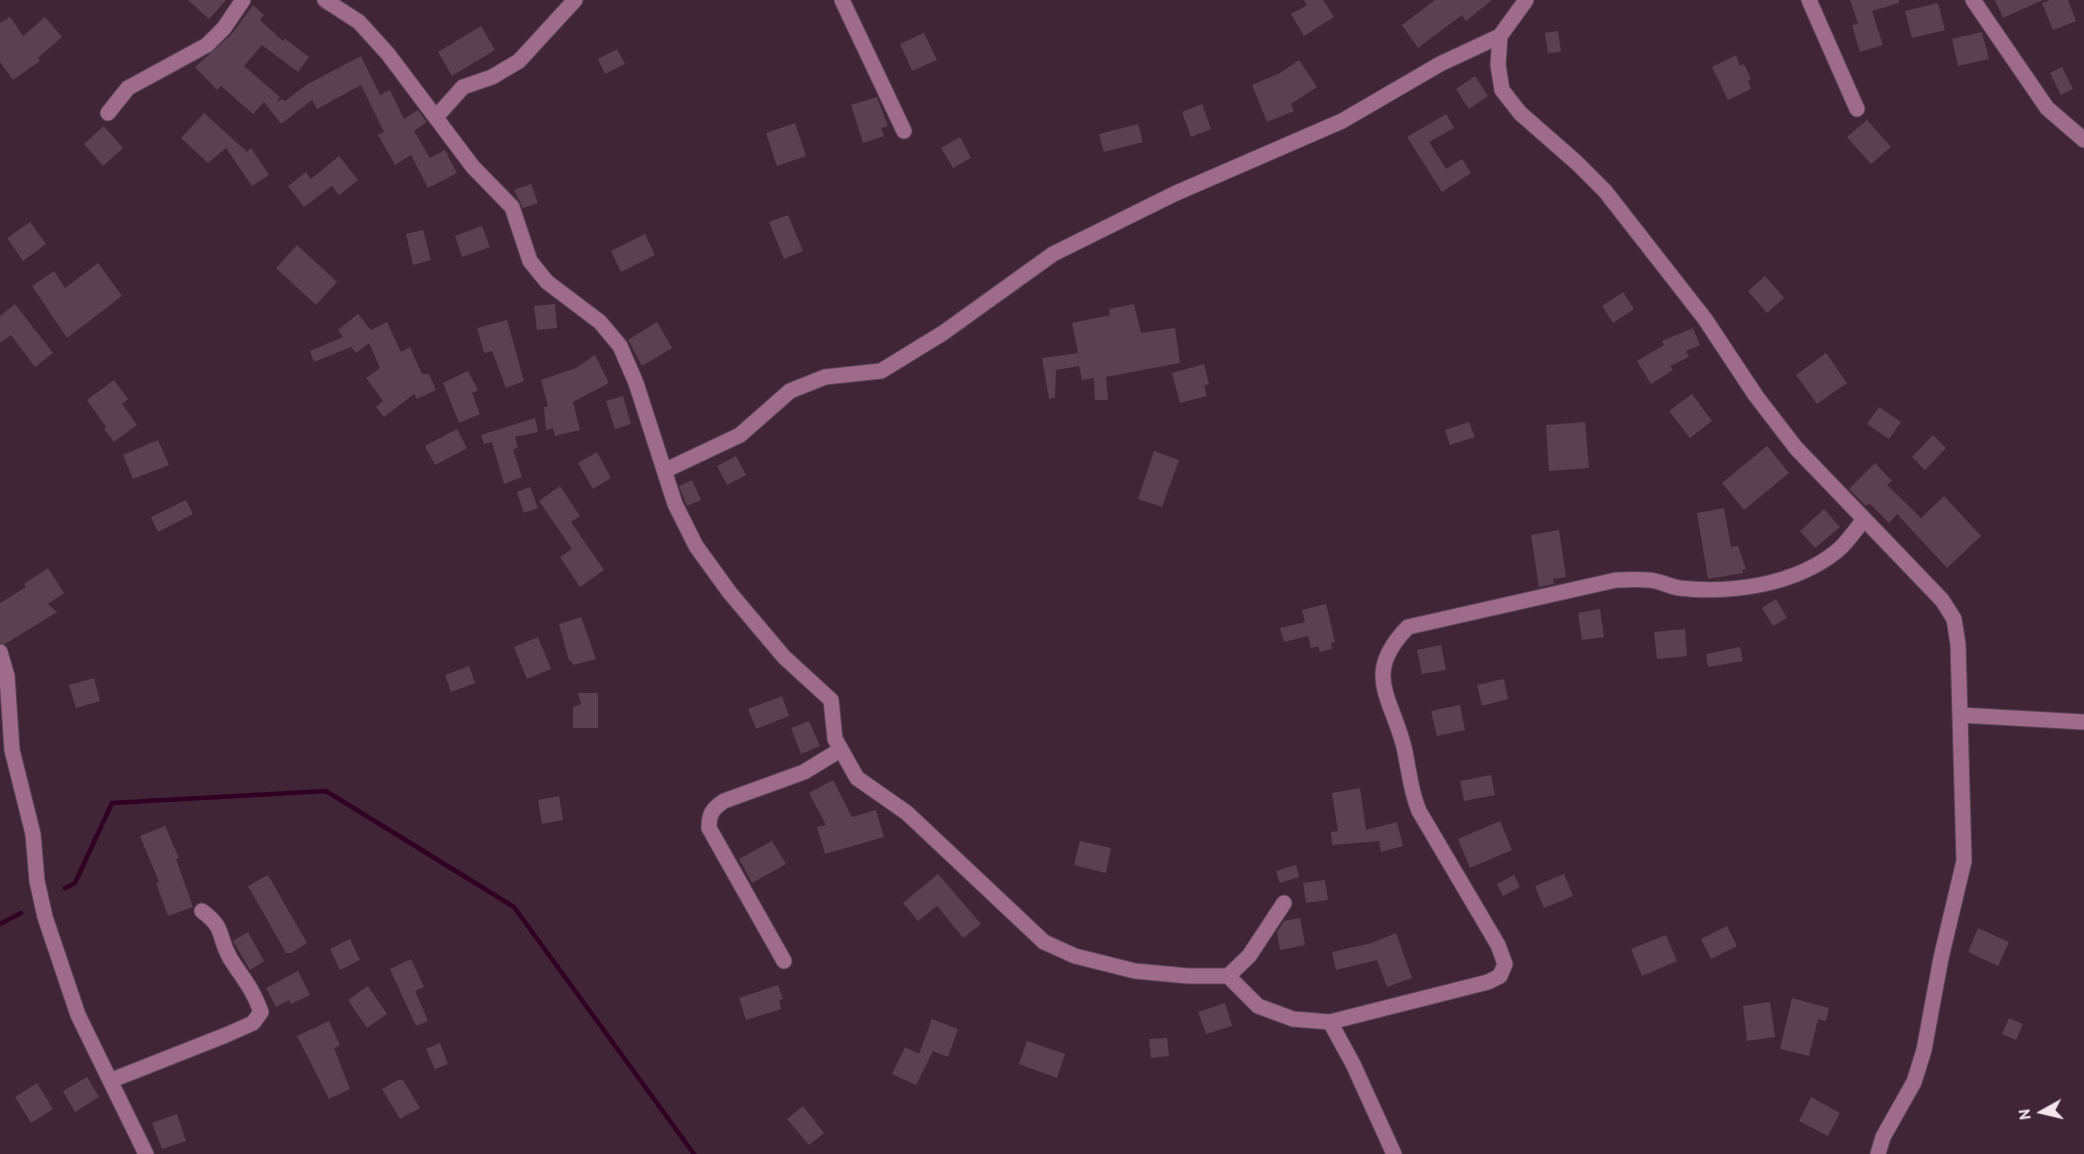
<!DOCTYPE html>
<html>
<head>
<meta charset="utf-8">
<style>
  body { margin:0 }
  #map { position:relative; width:2084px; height:1154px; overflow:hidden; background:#3f2536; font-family:"PT Sans",sans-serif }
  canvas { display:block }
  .north { position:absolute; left:2012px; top:1082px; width:60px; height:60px; -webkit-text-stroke:4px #3f2536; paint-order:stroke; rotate:262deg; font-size:16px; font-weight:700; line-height:24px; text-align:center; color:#f6e4ef }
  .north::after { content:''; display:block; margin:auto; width:21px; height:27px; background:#f6e4ef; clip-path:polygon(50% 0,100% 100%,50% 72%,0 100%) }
</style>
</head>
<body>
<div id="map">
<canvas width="2084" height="1154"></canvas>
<div class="north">N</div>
</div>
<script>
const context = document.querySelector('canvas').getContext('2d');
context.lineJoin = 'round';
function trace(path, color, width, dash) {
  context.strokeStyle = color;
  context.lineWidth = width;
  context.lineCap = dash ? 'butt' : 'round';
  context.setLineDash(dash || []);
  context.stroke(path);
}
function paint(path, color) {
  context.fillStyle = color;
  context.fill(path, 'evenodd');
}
const stream = new Path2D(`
  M65,888L75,883L112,803L326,791L514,907L694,1154
  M0,924L21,913`);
const building = new Path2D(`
  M188,0H226L209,19Z
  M1304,0H1323L1334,17L1304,36L1291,14L1307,5Z
  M1435,0H1492L1466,21L1462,15L1418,48L1402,25Z
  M1850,0H1899V3L1872,11L1883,45L1860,52L1852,25L1858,24Z
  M1995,0H2043L2003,18Z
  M2050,0H2068L2076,21L2053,30L2042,3Z
  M1938,3L1945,30L1912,38L1905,11Z
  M253,5L264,15L260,20L283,41L285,39L309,57L298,72L262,45L244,66L280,97L276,102L282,99L285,101L306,85L361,56L380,95L390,90L404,119L418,110L425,120L427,122L414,131L430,158L445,150L457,173L428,188L411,155L395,165L378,135L384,132L361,85L317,109L312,100L281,124L264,102L253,114L221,86L217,90L195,67L231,35Z
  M10,17L23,36L45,17L62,37L38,58L40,61L13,80L0,62V23Z
  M481,26L495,50L452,76L438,52Z
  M1558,31L1561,52L1548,53L1545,33Z
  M1982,32L1989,59L1958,66L1952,39Z
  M924,33L937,60L912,71L900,44Z
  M617,49L625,64L605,74L598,59Z
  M1736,55L1740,66L1744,64L1751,79L1748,81L1751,89L1728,100L1712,67Z
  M1299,60L1317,87L1291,104L1294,111L1267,122L1252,85L1280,73Z
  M2062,67L2073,89L2061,95L2050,73Z
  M1475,76L1488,96L1469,109L1456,89Z
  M877,97L888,126L881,128L884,136L863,143L851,105Z
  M1202,104L1211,129L1191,137L1182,112Z
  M204,113L247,152L251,148L269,175L252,186L226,148L208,163L181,138Z
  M1446,114L1454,128L1429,142L1446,169L1462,159L1471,173L1442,192L1407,137Z
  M1867,120L1891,147L1871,164L1847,137Z
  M795,123L806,156L777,166L766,133Z
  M1138,124L1143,142L1104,152L1099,134Z
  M104,126L123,148L103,166L84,144Z
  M960,137L971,158L953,168L941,148Z
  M339,156L358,180L339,195L332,186L304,207L288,186L306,172L311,179Z
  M531,184L538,203L523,208L514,190Z
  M788,215L803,251L784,259L769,222Z
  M30,222L46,244L23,261L7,238Z
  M482,226L490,247L462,257L455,236Z
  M423,230L431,260L413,265L406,234Z
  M645,234L655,255L621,272L611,251Z
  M297,245L337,282L316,305L276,268Z
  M98,263L122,296L67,338L32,286L54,271L65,288Z
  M1765,276L1784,298L1767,313L1748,291Z
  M1623,292L1634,309L1613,323L1602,306Z
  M15,304L53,353L35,367L11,335L0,343V316Z
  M555,304L557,328L537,330L534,306Z
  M1134,304L1141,333L1175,328L1180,363L1106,377L1108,400H1095L1094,378L1082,380L1079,366L1056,370L1055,398L1049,399L1042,358L1078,353L1072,323L1110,315L1109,309Z
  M358,314L371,330L387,322L401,352L410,347L422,374H429L436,390L417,399L414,394L384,417L376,407L383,401L366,378L380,368L369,343L356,353L351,347L314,362L310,351L343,337L338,330Z
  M507,320L524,381L506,388L492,351L484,353L477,328Z
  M657,322L672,348L642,366L628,340Z
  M1693,328L1700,345L1686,351L1689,357L1670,366L1673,370L1651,384L1637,361L1664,345L1662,341Z
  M1826,353L1847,383L1817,404L1796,375Z
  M595,355L609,383L573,402L580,430L555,436L553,428L546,430L544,407L548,406L541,380L576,368Z
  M1204,364L1209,384L1204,386L1207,396L1180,403L1172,373Z
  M468,371L478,390L472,393L480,414L459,423L443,383Z
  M114,380L128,399L122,404L137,425L114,442L104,429L106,427L87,400Z
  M1692,394L1712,421L1690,438L1669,411Z
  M623,396L631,424L615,429L606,401Z
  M1879,407L1901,422L1889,439L1867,424Z
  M535,418L538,432L515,437L518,448L513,449L522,477L504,484L492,442L484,444L481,435Z
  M1469,422L1475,437L1450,445L1445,430Z
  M1585,422L1589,468L1549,471L1546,425Z
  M457,429L467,448L435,465L425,446Z
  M1933,435L1946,448L1925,470L1912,457Z
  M158,440L169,465L133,479L123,455Z
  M1767,446L1789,473L1744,510L1722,483Z
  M1154,451L1179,460L1162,507L1138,499Z
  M597,452L611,478L593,489L578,463Z
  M736,456L746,475L727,485L717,466Z
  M1875,463L1892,481L1887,485L1921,518L1944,496L1981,536L1947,568L1897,514L1889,523L1869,503L1866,506L1849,489Z
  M692,480L701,500L687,506L679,486Z
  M560,486L580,516L571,522L604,570L580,587L560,557L572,549L539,501Z
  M530,487L538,508L524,513L517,492Z
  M186,500L193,514L158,532L151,517Z
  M1724,508L1731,547L1738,546L1746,569L1742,570L1743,573L1708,579L1697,513Z
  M1824,509L1840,527L1815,548L1800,531Z
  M1559,530L1566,577L1553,579L1554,584L1539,587L1531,535Z
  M48,568L64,593L48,604L57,612L5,644L0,643V603L26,587L24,584Z
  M1776,599L1787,618L1773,626L1762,608Z
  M1326,604L1335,642L1331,643L1332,649L1320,652L1318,646L1311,648L1308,636L1284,642L1280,628L1305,622L1302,610Z
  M1600,609L1604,637L1582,640L1578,613Z
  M581,617L596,659L573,665L571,660L569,661L559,624Z
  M1685,629L1687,656L1657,659L1654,632Z
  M538,637L551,669L527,679L514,647Z
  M1441,645L1446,670L1422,674L1417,650Z
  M1740,647L1743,661L1708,667L1706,654Z
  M469,666L475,683L451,692L445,675Z
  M94,678L100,701L76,708L69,685Z
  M1504,679L1508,699L1482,706L1477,685Z
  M578,693H598V728H573V707L581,704Z
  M782,696L789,716L756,729L748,709Z
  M1460,705L1465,730L1437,736L1431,711Z
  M809,721L820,746L801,754L791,728Z
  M1491,775L1495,795L1464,801L1460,781Z
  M833,780L852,817L876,810L884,837L825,854L817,827L826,825L809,793Z
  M1360,788L1366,830L1397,822L1403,846L1381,852L1379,841L1332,845L1331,832L1338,831L1332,793Z
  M559,796L563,820L542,824L538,800Z
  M1500,821L1512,850L1470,868L1458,839Z
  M165,826L179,858L176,859L193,907L168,916L156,883L159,882L140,836Z
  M772,841L786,864L752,883L739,859Z
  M1080,841L1111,848L1106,873L1074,865Z
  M1296,865L1299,877L1280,883L1276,871Z
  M938,874L981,924L963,938L937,906L918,921L903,903Z
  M1564,874L1573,896L1544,908L1535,886Z
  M268,875L307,943L291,953H286L248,886Z
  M1514,875L1520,887L1503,896L1497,884Z
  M1325,880L1328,900L1306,903L1303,883Z
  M1300,918L1305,945L1280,950L1277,932L1284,921Z
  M1727,926L1737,946L1711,959L1701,939Z
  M1978,928L2009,942L1998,966L1968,952Z
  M248,932L264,961L250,970L233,941Z
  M1396,933L1412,978L1387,987L1377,960L1336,970L1332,952L1372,943Z
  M1666,935L1677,961L1642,976L1631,949Z
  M350,939L360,960L340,970L330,949Z
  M411,959L424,987L415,991L428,1021L416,1026L390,969Z
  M298,971L310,995L291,1004L289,1000L276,1007L266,988Z
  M778,985L783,999L779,1000L781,1009L746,1020L739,998Z
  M368,986L387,1014L367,1028L348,1000Z
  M1792,998L1829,1008L1826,1021L1818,1019L1809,1056L1780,1049Z
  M1770,1002L1775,1037L1747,1041L1743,1006Z
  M1225,1003L1232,1026L1206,1034L1198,1012Z
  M2009,1018L2023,1024L2016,1040L2002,1034Z
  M932,1019L958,1029L948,1057L933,1051L916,1085L892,1074L905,1047L919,1054Z
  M329,1021L340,1045L334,1048L350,1089L329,1099L297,1036Z
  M1167,1038L1169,1056L1151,1058L1149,1039Z
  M1027,1041L1065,1054L1057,1078L1019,1064Z
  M440,1043L448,1064L435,1069L426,1049Z
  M87,1077L99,1097L75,1112L63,1091Z
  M398,1080H403L420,1108L400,1119L382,1089Z
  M37,1083L53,1109L31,1123L15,1097Z
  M1811,1097L1840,1113L1828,1136L1799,1121Z
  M803,1106L824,1133L809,1145L787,1119Z
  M177,1114L186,1141L162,1149L152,1123Z`);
const minor = new Path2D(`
  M325,0L359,22L388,54L473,167L512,207L530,261L547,282L600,322L620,346L636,383L675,504L696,546L730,593L784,657L831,700L835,739L857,778L907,813L1044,942L1075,956L1135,971L1188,976H1228L1258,1006L1293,1019L1330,1022L1353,1064L1394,1154
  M842,0L904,131
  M1809,0L1857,109
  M1973,0L2047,108L2084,140
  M1500,36L1498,65L1502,90L1520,113L1577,163L1605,191L1705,319L1756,396L1796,448L1942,600L1954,619L1958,644L1964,861L1941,958L1924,1050L1914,1082L1883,1137L1878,1154
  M108,113L128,88L207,45L224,28L243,0
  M437,116L463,87L492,77L519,61L575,0
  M666,470L740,435L790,391L825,377L881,371L943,333L1053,254L1174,194L1342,121L1440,64L1500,36L1526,0
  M0,652L7,676L12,750L33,834L37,881L45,917L78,1015L146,1154
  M1960,715L2084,722
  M784,961L709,828C709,814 712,809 724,801L804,772L840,750
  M1228,976L1249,956L1284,903
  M1330,1022L1488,982L1500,976L1505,964L1498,945L1419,811C1410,790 1409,769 1404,747C1391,696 1362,674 1408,627L1616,580C1626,580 1637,579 1648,580C1658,580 1668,586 1679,588C1731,594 1795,585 1837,551C1847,543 1855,530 1864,520
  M112,1080L226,1035L253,1023L261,1012C252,987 243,979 230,958C217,935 226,929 202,911`);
trace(stream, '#310024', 4.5);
paint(building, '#5b4051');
trace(minor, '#5c4454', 17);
trace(minor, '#9e6b8b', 15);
</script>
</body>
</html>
